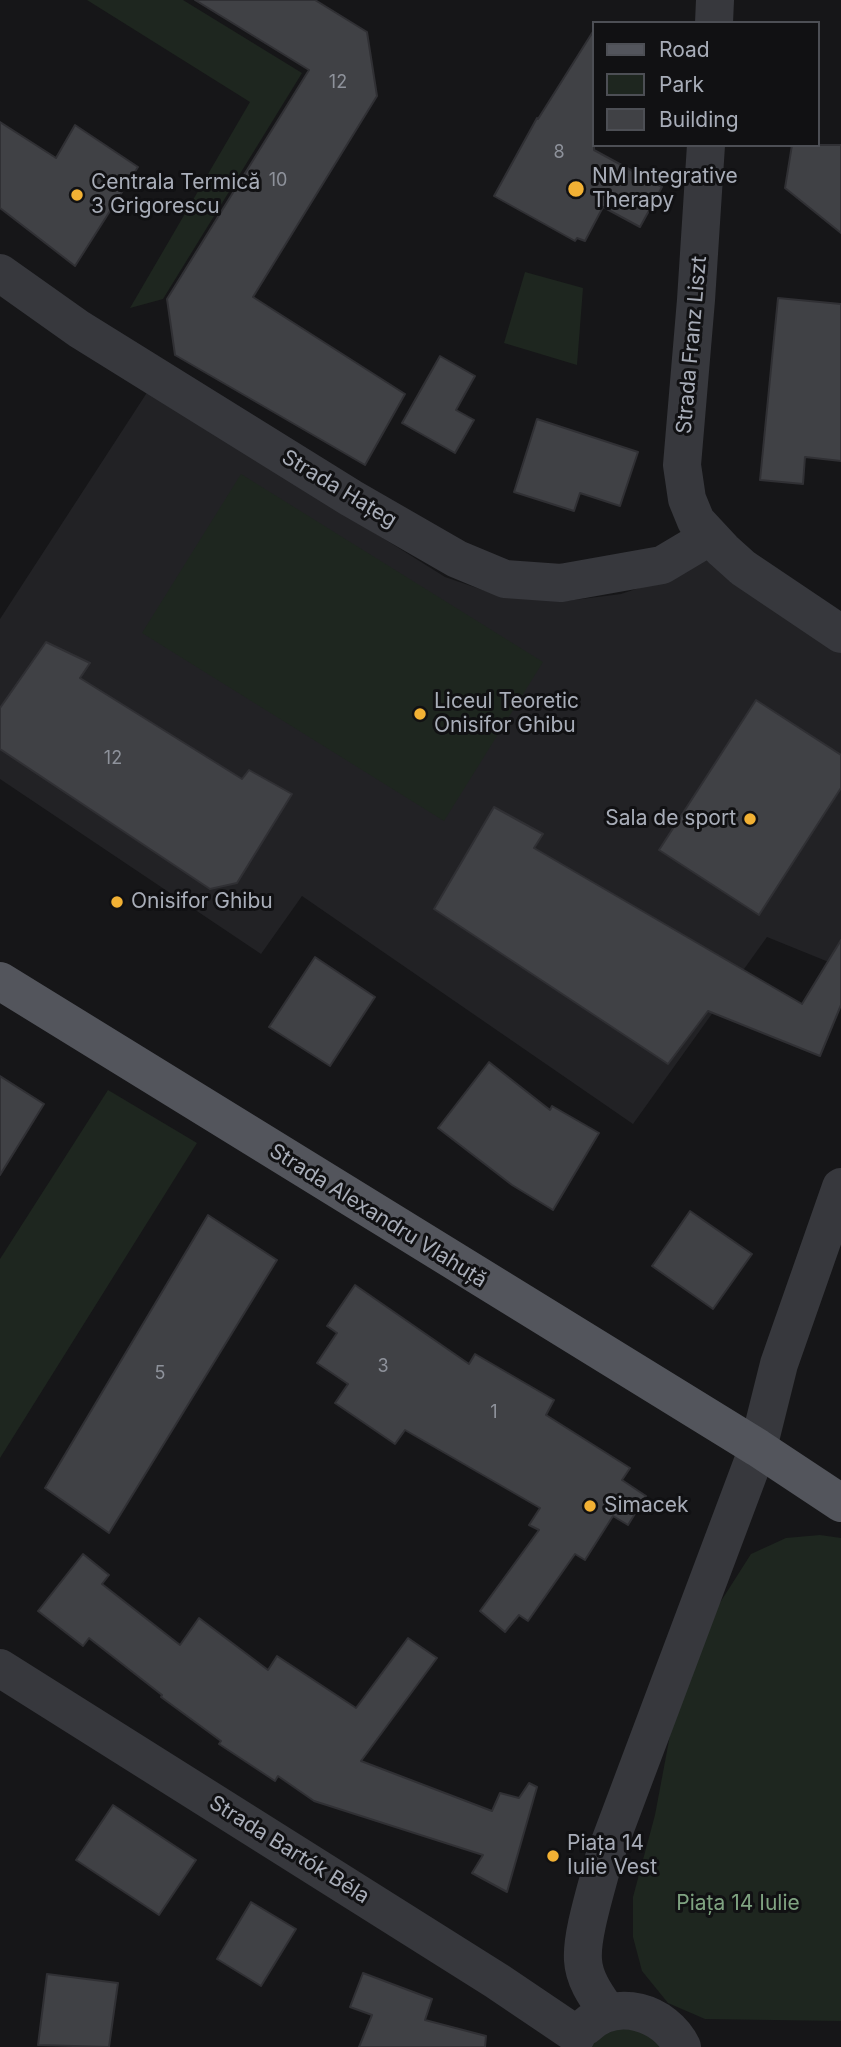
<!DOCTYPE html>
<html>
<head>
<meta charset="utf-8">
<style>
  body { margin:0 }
  #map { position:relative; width:841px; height:2047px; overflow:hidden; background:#161618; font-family:Inter,sans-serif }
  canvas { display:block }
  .legend { position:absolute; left:592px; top:21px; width:228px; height:126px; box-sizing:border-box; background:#111113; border:2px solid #4d4f55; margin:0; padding:9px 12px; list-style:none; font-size:21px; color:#a8adb8 }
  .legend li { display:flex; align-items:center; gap:14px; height:35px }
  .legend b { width:35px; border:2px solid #4d4f55 }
</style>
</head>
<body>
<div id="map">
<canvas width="841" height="2047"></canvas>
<ul class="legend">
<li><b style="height:9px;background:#53555c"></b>Road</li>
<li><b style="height:19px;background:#1e261f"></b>Park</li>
<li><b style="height:19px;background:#404145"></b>Building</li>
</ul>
</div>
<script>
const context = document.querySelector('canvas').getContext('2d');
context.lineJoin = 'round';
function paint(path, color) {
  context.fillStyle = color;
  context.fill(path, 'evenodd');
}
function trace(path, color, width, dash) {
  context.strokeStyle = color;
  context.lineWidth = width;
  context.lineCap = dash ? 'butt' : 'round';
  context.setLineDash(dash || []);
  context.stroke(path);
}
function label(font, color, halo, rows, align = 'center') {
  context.font = font + ' Inter,sans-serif';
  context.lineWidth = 6;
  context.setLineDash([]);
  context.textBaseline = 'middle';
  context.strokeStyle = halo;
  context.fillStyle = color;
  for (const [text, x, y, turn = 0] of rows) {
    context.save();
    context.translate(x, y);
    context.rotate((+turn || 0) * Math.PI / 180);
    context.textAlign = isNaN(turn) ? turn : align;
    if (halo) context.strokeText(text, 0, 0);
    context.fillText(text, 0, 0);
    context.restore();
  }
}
const built = new Path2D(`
  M148,391L445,577L503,597L566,601L621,594L666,579L703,556L841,650V967L767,937L633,1124L302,896L261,954L0,779V619Z`);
const green = new Path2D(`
  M87,0H183L302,73L163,299L130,308L250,102Z
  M525,272L583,288L577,365L504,343Z
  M241,474L543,662L444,821L142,633Z
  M108,1090L197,1143L0,1458V1259Z
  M820,1535L841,1538V2021L705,2019L668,2003L642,1971L633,1937V1897L655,1815L673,1719L709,1620L751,1554L786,1538Z
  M632,2024L668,2047H585L590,2039Z`);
const building = new Path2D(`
  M195,0H315L367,32L377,96L253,297L405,394L365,465L175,355L167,299L309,70Z
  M594,30V150L662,187L640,227L603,207L585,241L577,238L575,241L494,196L537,118L538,119Z
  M0,122L56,158L75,125L138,167L75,266L0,208Z
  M792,145H841V233L785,188Z
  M778,298L841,304V461L805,457L803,484L760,480Z
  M440,356L475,376L456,410L474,420L455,453L402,423Z
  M537,419L638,452L620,506L580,493L574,511L514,492Z
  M46,642L90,663L80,678L242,779L249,770L292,794L237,883L210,889L0,749V708Z
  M756,700L841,755V788L759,915L659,850Z
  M494,807L543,834L534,848L802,1004L841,940V1005L820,1056L708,1011L668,1064L434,909Z
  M315,957L375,997L330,1066L269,1027Z
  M489,1062L550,1110L552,1106L599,1133L553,1210L512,1185L438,1128Z
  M0,1076L44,1104L0,1175Z
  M690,1211L752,1254L713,1309L652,1266Z
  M208,1215L277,1260L109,1533L45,1488Z
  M355,1285L469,1364L475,1354L554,1400L546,1415L630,1468L622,1480L646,1496L628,1525L613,1516L585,1560L575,1554L528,1621L519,1615L505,1632L480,1611L539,1530L529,1525L540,1508L405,1430L395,1444L335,1403L348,1384L317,1363L337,1333L327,1326Z
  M83,1554L109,1575L102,1584L180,1645L199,1618L268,1670L277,1656L356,1708L408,1638L437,1658L361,1761L492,1811L500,1793L519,1798L529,1783L537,1787L507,1892L472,1873L483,1855L314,1801L278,1776L275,1781L219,1744L221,1741L161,1697L162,1695L89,1638L83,1646L38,1611Z
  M113,1805L196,1860L159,1915L76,1860Z
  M251,1902L296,1929L261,1986L217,1959Z
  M363,1973L432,1999L425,2020L486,2036L485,2047H359L372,2015L350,2007Z
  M47,1974L118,1983L109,2047L38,2045Z`);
const minor = new Path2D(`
  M714,23L715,0
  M706,145L696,300L682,465L687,499L696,521L723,550L743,568L841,634
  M0,273L79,329L351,498L457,559L505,579L561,583L662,565L709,537
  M0,1668L497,1981L577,2035
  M608,2013C597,1997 584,1980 583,1960C581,1934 598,1884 604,1858L758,1448L779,1364L841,1187
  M586,2026C616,1997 665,2012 682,2047`);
const major = new Path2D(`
  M0,981L758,1448L841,1503`);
const markers = [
  [576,189,9,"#f2b134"],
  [77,195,7,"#f2b134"],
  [420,714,7,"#f2b134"],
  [750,819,7,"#f2b134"],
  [117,902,7,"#f2b134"],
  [590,1506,7,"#f2b134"],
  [553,1856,7,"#f2b134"]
];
const numberNames = [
  ["12",338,83],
  ["8",559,153],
  ["10",278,181],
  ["12",113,759],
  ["3",383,1367],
  ["5",160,1374],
  ["1",494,1413]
];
const poiNames = [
  ["NM Integrative",592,177],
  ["Therapy",592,201],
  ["Centrala Termică",91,183],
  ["3 Grigorescu",91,207],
  ["Liceul Teoretic",434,702],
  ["Onisifor Ghibu",434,726],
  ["Sala de sport",736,819,"right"],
  ["Onisifor Ghibu",131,902],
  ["Simacek",604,1506],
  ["Piața 14",567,1844],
  ["Iulie Vest",567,1868]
];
const streetNames = [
  ["Strada Franz Liszt",692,345,-85],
  ["Strada Hațeg",339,489,31],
  ["Strada Alexandru Vlahuță",378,1216,32],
  ["Strada Bartók Béla",289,1850,32]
];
const parkNames = [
  ["Piața 14 Iulie",738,1904]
];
paint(built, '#222225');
paint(green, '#1e261f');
paint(building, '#404145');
trace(building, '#303034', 2);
trace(minor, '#37383d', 38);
trace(major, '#53555c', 38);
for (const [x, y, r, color] of markers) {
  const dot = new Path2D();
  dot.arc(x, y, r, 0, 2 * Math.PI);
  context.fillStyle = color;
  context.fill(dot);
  trace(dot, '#111113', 2.5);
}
label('18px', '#8e929b', null, numberNames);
label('21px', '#a8adb8', '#111113', poiNames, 'left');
label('21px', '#a8adb8', '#111113', streetNames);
label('21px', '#7fa381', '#111113', parkNames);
</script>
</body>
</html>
